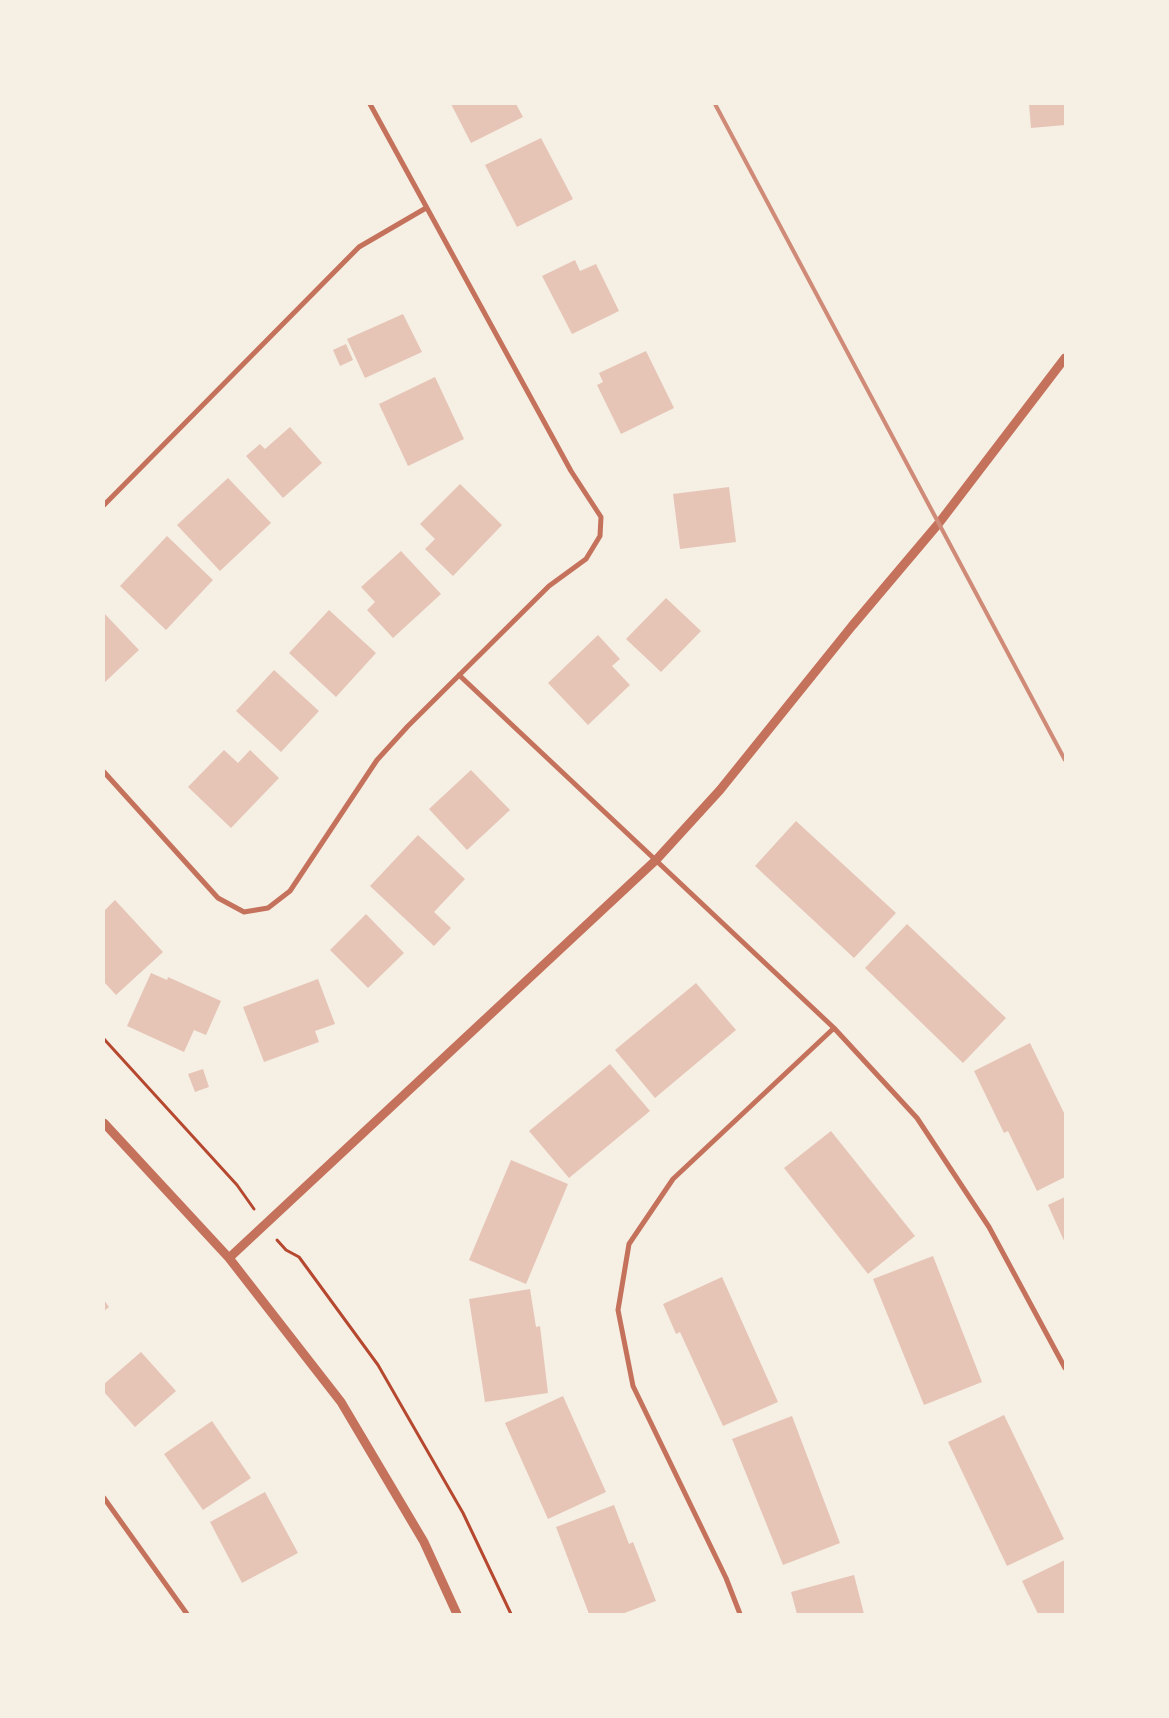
<!DOCTYPE html>
<html>
<head>
<meta charset="utf-8">
<style>
  body { margin:0 }
  #map { position:relative; width:1169px; height:1718px; overflow:hidden; background:#f6efe4; font-family:Commissioner,sans-serif }
  canvas { display:block }
  .frame { position:absolute; inset:0; border:105px solid #f6efe4; pointer-events:none }
</style>
</head>
<body>
<div id="map">
<canvas width="1169" height="1718"></canvas>
<div class="frame"></div>
</div>
<script>
const context = document.querySelector('canvas').getContext('2d');
context.lineJoin = 'round';
function paint(path, color) {
  context.fillStyle = color;
  context.fill(path, 'evenodd');
}
function trace(path, color, width, dash) {
  context.strokeStyle = color;
  context.lineWidth = width;
  context.lineCap = dash ? 'butt' : 'round';
  context.setLineDash(dash || []);
  context.stroke(path);
}
const building = new Path2D(`
  M451,104H516L523,117L471,143Z
  M1029,104H1065V125L1031,128Z
  M541,138L573,199L517,227L485,165Z
  M575,260L580,271L596,264L619,311L572,334L542,276Z
  M403,314L422,352L365,378L347,339Z
  M346,344L353,360L340,366L333,350Z
  M646,351L674,408L621,434L597,385L603,382L599,373Z
  M435,377L464,439L408,466L379,404Z
  M290,427L322,463L283,498L246,456L260,444L265,449Z
  M228,478L271,523L220,571L177,525Z
  M460,484L502,525L453,576L425,549L435,539L420,524Z
  M729,487L736,542L680,549L673,494Z
  M167,536L213,580L166,630L120,586Z
  M401,551L441,594L393,638L367,610L375,602L361,587Z
  M666,598L701,631L661,672L626,639Z
  M329,610L376,653L336,697L289,653Z
  M104,613L139,650L104,683Z
  M598,635L620,659L612,666L630,685L588,725L548,683Z
  M274,670L319,711L281,752L236,711Z
  M224,750L238,763L250,750L279,778L231,828L188,787Z
  M471,770L510,810L467,850L429,809Z
  M796,821L896,913L854,958L755,866Z
  M418,835L465,879L434,912L451,928L434,946L370,886Z
  M115,900L163,952L116,995L104,982V911Z
  M366,914L404,953L368,988L330,950Z
  M907,924L1006,1018L963,1063L865,968Z
  M151,973L167,980L168,977L221,1001L206,1035L194,1030L184,1052L127,1026Z
  M318,979L335,1024L315,1031L319,1042L264,1062L243,1007Z
  M696,983L736,1030L655,1098L615,1050Z
  M1030,1043L1065,1115V1177L1037,1191L1008,1131L1004,1133L974,1071Z
  M610,1064L650,1111L569,1178L529,1131Z
  M203,1069L209,1087L195,1092L188,1074Z
  M831,1131L915,1236L868,1274L784,1168Z
  M511,1160L568,1184L526,1284L469,1260Z
  M1065,1197V1243L1048,1205Z
  M933,1256L982,1382L924,1405L873,1279Z
  M722,1277L778,1402L723,1426L680,1332L676,1334L663,1304Z
  M530,1289L536,1327L540,1326L548,1393L485,1402L469,1299Z
  M104,1300L109,1307L104,1311Z
  M141,1352L176,1391L135,1427L104,1392V1384Z
  M563,1396L606,1492L548,1519L505,1423Z
  M1004,1415L1064,1539L1007,1566L948,1442Z
  M792,1416L840,1543L783,1565L732,1439Z
  M212,1421L251,1478L203,1510L164,1454Z
  M265,1492L298,1553L242,1583L210,1522Z
  M614,1505L629,1544L633,1542L656,1601L622,1614H589L556,1527Z
  M1065,1560V1614H1038L1022,1581Z
  M854,1575L864,1614H797L791,1592Z`);
const path = new Path2D(`
  M104,1039L237,1185L254,1209
  M277,1240L286,1250L299,1257L378,1365L463,1513L511,1614`);
const minor = new Path2D(`
  M104,505L359,247L426,208
  M459,675L834,1028L917,1118L989,1227L1065,1368
  M104,772L218,898L244,912L268,908L290,891L377,760L408,726L549,586L586,559L600,536L601,517L571,471L370,104
  M104,1498L187,1614
  M740,1614L726,1578L633,1386L618,1310L629,1244L673,1179L834,1028`);
const tertiary = new Path2D(`
  M104,1123L229,1258L341,1402L424,1542L457,1614
  M229,1258L657,859L720,790L852,626L939,523L1065,358`);
const rail = new Path2D(`
  M715,104L1065,760`);
paint(building, '#e6c5b7');
trace(path, '#b5482f', 3);
trace(minor, '#c5725c', 5);
trace(tertiary, '#c5725c', 9);
trace(rail, '#cf8b77', 4);
</script>
</body>
</html>
